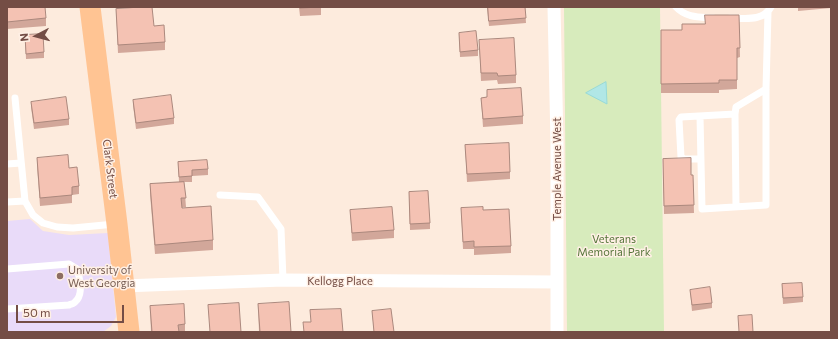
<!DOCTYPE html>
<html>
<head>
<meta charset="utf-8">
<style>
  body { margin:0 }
  #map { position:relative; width:838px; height:339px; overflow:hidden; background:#fdebdd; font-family:Commissioner,sans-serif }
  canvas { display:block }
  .frame { position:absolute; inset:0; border:8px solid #744d45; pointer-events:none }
  .north { position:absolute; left:16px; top:16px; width:40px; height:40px; -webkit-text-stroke:3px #fff0e5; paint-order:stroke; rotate:264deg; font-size:11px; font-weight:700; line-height:16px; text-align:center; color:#744d45 }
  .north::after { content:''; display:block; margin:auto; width:14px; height:18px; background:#744d45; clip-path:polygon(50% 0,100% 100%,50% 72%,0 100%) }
  .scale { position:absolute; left:16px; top:305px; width:108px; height:18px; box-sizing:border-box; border:2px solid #744d45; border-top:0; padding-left:5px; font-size:12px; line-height:14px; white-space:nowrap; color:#744d45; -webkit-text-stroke:3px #fff0e5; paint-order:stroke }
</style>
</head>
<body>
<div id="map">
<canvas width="838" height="339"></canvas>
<div class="frame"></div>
<div class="north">N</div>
<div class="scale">50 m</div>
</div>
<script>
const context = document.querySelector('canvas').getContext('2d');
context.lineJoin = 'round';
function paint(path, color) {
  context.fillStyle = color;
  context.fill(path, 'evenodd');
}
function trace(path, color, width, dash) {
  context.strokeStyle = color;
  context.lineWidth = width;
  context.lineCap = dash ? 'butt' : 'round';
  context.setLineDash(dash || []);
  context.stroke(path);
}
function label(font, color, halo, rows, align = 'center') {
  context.font = font + ' Commissioner,sans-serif';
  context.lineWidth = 3;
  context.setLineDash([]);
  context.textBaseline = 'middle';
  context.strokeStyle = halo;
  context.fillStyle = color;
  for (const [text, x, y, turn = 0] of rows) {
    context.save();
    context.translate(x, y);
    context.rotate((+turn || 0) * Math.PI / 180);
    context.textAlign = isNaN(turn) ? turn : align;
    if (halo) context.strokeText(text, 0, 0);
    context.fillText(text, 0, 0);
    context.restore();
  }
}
const education = new Path2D(`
  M30,219L43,231L69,235L108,233L116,317L111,326L103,332H7V221Z`);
const green = new Path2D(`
  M564,7H660L664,332H567Z`);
const water = new Path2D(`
  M606,82L607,104L586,93Z`);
const lane = new Path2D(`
  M676,7C686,18 700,17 713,18
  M730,18C744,18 763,22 771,7
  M15,98L25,201L33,215L43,223L57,227L73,228L115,224
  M735,114L736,207
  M700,116L702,209L766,205V89L768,12
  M701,159H684L681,157L679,120L681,117L735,114L736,107L766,89
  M7,164L21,163
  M220,195L258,197L281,229L283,280
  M7,202L25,201
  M7,269L69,264L77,269C80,279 84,295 75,302C74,304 71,304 69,305L7,309`);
const street = new Path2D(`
  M554,7L557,143V332
  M123,286L283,280L557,282`);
const primary = new Path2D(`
  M90,7L117,224L129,332`);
const wall = new Path2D(`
  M7,7L46,18V26L7,29Z
  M299,7H321V15L300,16Z
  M487,7H525L526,23L489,26Z
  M798,7H831V8L798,11Z
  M116,9L154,26L165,42V50L118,53Z
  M739,15L740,57L737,58V89L719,90V93H661V30H682Z
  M459,33L478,50V56L460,57Z
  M25,35L44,52V58L26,59Z
  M479,40L516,75V83L498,84L497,80L481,81Z
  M487,90L523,116V124L483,127L481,98L487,97Z
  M133,100L174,118V124L136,129L133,105Z
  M31,102L69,119V125L34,129L31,107Z
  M465,145L510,172V179L467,182Z
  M37,158L69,168L79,186V194L72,195V203L40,206L37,166Z
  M663,159L691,175H693L694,213L664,214Z
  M178,162L208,169V175L192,176V182H184L186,207H182L213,240V250L155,254L150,194V184L179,182Z
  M409,192L430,223V229L410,230Z
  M461,208L483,210L511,246V253L474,255V249H463Z
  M350,210L394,230V238L352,241Z
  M782,284L803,297V302L783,304Z
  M690,290L712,303V308L692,311Z
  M258,304L291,332H259Z
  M150,306L185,324V332H151Z
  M372,311L394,332H374Z`);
const building = new Path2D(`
  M7,7H45L46,18L7,22Z
  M141,7H152L154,26L164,25L165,42L118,45L116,9Z
  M299,7H321L300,8Z
  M488,7H525L526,18L489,21Z
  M705,15H739L740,48H737V80H719V83L661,84V30H682V24H705Z
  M476,31L478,50L460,52L459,33Z
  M43,34L44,52L26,54L25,35Z
  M514,38L516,75L498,76L497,73H481L479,40Z
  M521,88L523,116L483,119L481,98L487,97V90Z
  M171,95L174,118L136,123L133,100Z
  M66,97L69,119L34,123L31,102Z
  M509,143L510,172L467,174L465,145Z
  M68,155L69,168L77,167L79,186L72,187V195L40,198L37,158Z
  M691,158V175H693L694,205L664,206L663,159Z
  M207,160L208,169L192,170V176L179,177L178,162Z
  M184,182L186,198H181L182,208L211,206L213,240L155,245L150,184Z
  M428,191L430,223L410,224L409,192Z
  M392,207L394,230L352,233L350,210Z
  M483,207V210L509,209L511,246L474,247V241L463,242L461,208Z
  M802,283L803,297L783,298L782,284Z
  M710,287L712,303L692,305L690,290Z
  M289,302L291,332H260L258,304Z
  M239,303L241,332H210L208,305Z
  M184,304L185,324L178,325L179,332H152L150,306Z
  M341,309L343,332H304L303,322H311L310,310Z
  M391,309L394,332H374L372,311Z
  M752,315L753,332H739L738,316Z`);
const markers = [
  [60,276,4,"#8d6e63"]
];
const streetNames = [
  ["Clark Street",110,169,83],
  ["Temple Avenue West",557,169,-90],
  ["Kellogg Place",340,281]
];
const parkNames = [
  ["Veterans",614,239],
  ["Memorial Park",614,252]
];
const educationNames = [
  ["University of",68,270],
  ["West Georgia",68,283]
];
paint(education, '#e9dbf9');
paint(green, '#d7ebbc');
paint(water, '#b1e7e6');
trace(water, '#97dad8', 1);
trace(lane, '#fff', 7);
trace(street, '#fff', 13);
trace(primary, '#ffc493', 21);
paint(wall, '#d2a79a');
paint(building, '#f4c2b3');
trace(building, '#ab887d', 1);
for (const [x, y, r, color] of markers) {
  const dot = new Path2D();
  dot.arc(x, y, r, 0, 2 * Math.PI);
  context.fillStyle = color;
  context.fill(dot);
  trace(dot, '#fff0e5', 1.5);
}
label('11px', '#744d45', '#fff0e5', streetNames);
label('11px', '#56753a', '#fff0e5', parkNames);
label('11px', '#785e54', '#fff0e5', educationNames, 'left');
</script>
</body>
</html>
